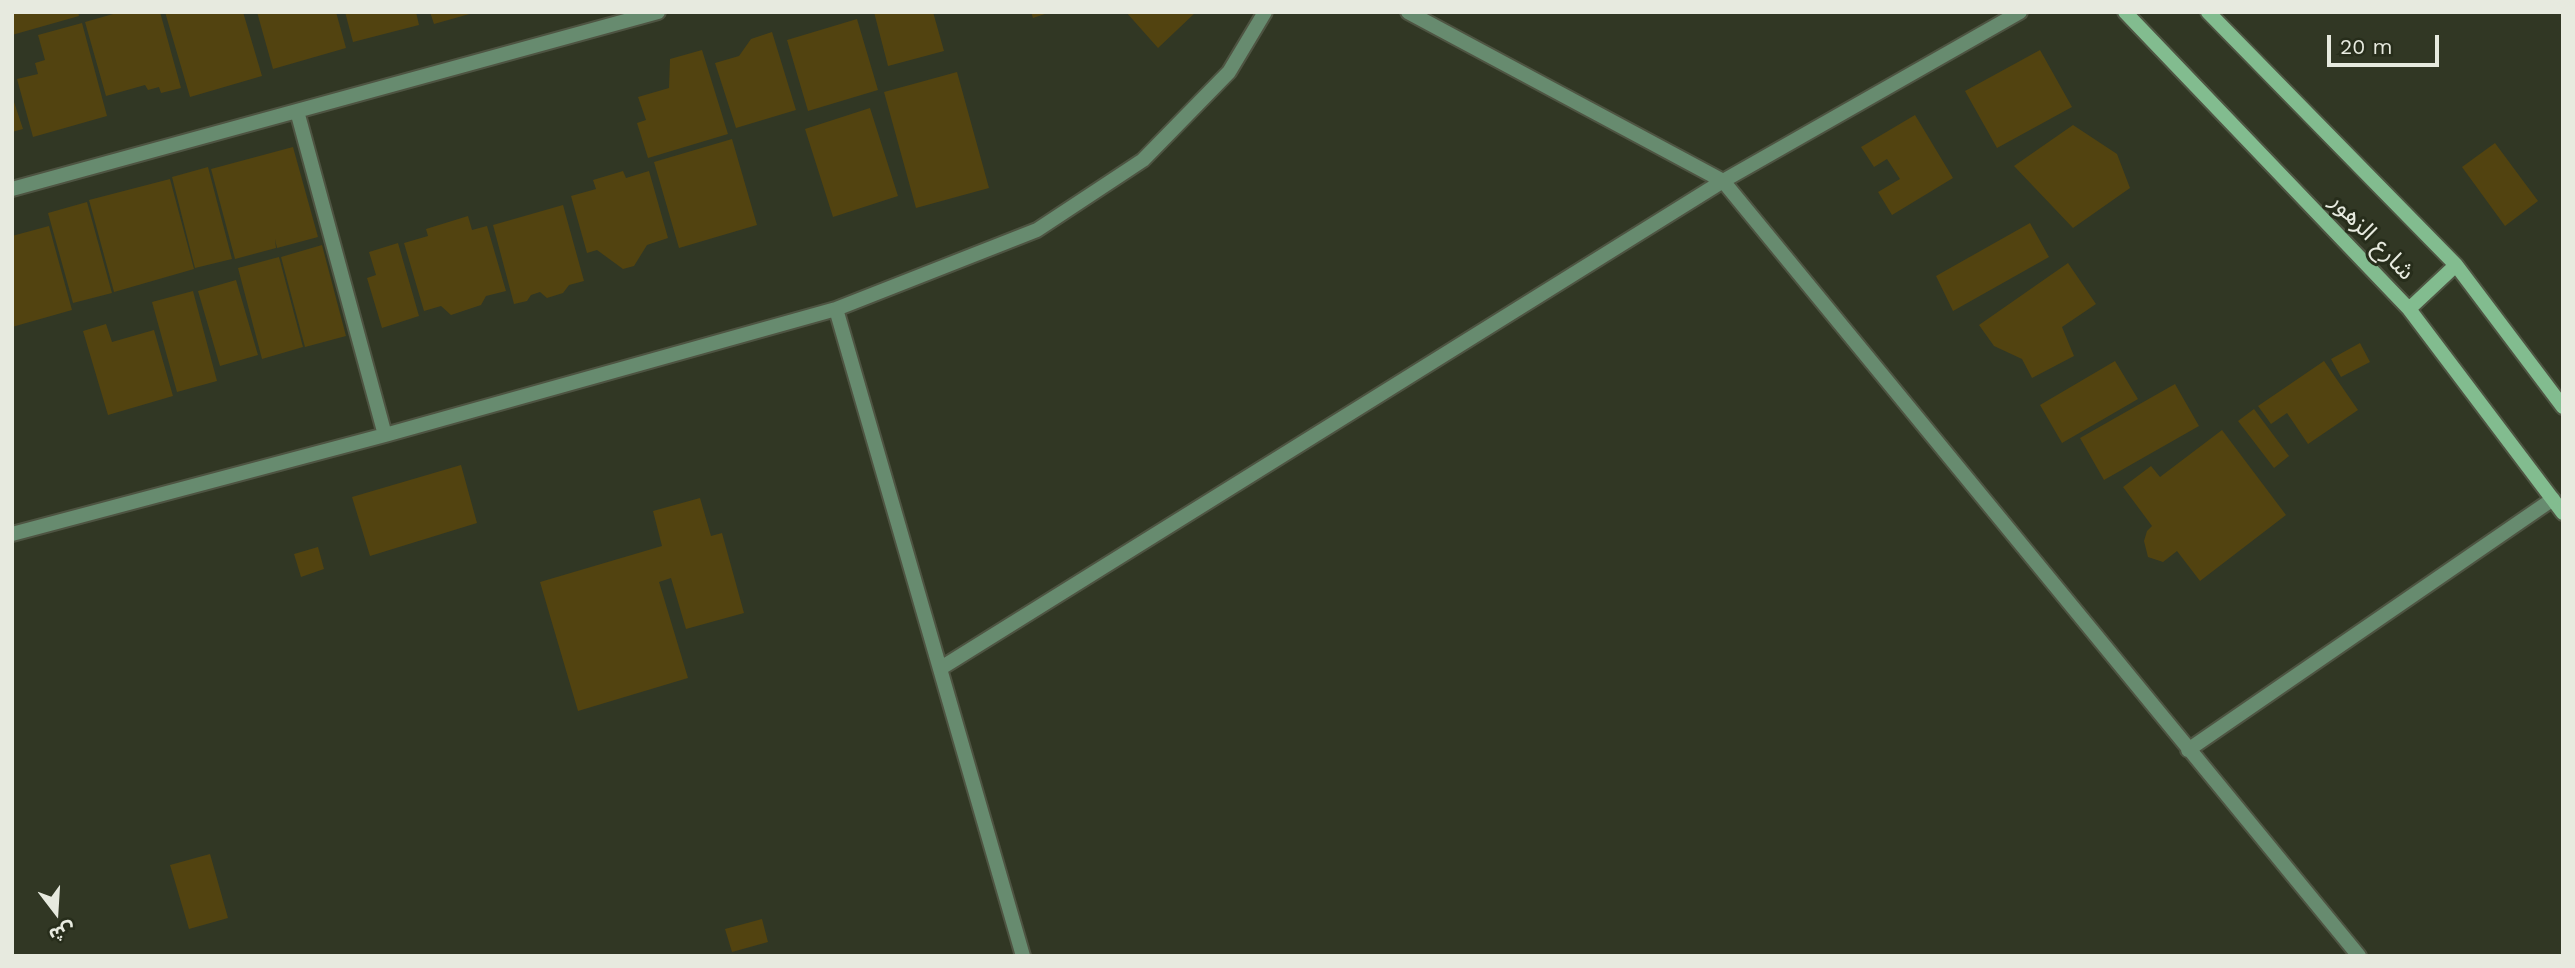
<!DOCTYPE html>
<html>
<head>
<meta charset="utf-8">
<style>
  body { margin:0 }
  #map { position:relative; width:2575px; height:968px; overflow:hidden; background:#313724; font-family:"Work Sans","Noto Sans Arabic",sans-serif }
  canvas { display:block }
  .frame { position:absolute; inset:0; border:14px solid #e7eadf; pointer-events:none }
  .north { position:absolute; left:21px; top:877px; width:70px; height:70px; -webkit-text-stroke:5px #272d1b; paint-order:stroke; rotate:163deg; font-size:19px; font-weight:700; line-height:28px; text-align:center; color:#e7eadf }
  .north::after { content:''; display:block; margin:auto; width:24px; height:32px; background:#e7eadf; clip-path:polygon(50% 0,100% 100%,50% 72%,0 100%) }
  .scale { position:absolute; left:2327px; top:35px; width:112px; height:32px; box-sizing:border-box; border:4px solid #e7eadf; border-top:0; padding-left:9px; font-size:21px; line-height:24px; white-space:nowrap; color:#e7eadf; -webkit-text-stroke:5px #272d1b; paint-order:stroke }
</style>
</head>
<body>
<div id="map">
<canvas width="2575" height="968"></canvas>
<div class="frame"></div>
<div class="north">ش</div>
<div class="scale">20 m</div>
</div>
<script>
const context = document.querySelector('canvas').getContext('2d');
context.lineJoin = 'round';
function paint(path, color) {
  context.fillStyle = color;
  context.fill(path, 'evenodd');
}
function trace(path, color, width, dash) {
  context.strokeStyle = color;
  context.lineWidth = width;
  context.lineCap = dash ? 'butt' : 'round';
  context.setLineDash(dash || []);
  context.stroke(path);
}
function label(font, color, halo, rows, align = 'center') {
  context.font = font + ' "Work Sans","Noto Sans Arabic",sans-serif';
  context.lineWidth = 6;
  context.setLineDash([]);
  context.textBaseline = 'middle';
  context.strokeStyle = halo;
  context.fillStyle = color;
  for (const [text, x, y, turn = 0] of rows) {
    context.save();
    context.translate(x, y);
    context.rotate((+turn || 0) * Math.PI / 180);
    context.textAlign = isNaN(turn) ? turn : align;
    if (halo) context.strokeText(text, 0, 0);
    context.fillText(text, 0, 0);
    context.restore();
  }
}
const building = new Path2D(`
  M12,12H78L79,16L12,35Z
  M120,12H160L181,88L161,93L159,87L148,90L145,85L106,96L85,22Z
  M165,12H243L262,76L190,97Z
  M257,12H336L346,48L273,69Z
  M345,12H416L419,25L353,42Z
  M430,12H473V13L434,24Z
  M874,12H933L944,51L888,66Z
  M1031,12H1048V13L1033,18Z
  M1126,12H1196L1158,48Z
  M857,19L878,90L808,111L787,40Z
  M82,23L107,116L33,137L17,79L38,74L35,63L45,60L38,35Z
  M772,32L796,110L736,128L715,63L739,56L751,39Z
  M702,50L728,134L648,158L637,123L646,120L638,97L669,88L670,59Z
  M2040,50L2072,107L1997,148L1965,91Z
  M957,72L989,188L916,208L884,92Z
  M12,96L23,129L12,132Z
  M870,108L898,196L833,217L805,129Z
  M1915,115L1953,178L1892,215L1878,192L1900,179L1887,159L1874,167L1861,147Z
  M2073,125L2117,154L2130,188L2073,228L2014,166Z
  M732,139L757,225L679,248L654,162Z
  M2495,143L2538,201L2505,226L2462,167Z
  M293,147L318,237L277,248L275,239L276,248L235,259L211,169Z
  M208,167L232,259L195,268L172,177Z
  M623,171L626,178L649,171L668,238L647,245L634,266L623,269L597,250L587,253L571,196L596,189L593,180Z
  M170,179L194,269L114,292L89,200Z
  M87,202L112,293L73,303L48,213Z
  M563,205L584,281L569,285L563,293L547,298L540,292L531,295L527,301L514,304L493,225Z
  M468,216L472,230L487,226L506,291L486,296L481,305L451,315L441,306L424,311L404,243L428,236L426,229Z
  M2030,223L2049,257L1953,311L1936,276Z
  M49,226L72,310L12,327V236Z
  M398,243L419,316L382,328L367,278L376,275L369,252Z
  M322,245L346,336L305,347L281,257Z
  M279,257L303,347L262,359L238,268Z
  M2068,263L2096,304L2062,327L2074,356L2032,378L2022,359L1994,346L1979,325Z
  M236,280L258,355L220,366L198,291Z
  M193,291L217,381L177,392L152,302Z
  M106,324L112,342L154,330L173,396L108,415L83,331Z
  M2360,343L2370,362L2341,377L2331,359Z
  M2115,361L2138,399L2062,443L2040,405Z
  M2324,361L2358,410L2308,444L2287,413L2271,424L2258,406Z
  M2175,384L2199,426L2104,480L2080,438Z
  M2254,409L2289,456L2274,468L2238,421Z
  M2222,430L2286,515L2200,581L2177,551L2163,562L2148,557L2144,541L2147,531L2152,526L2123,487L2151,466L2160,477Z
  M461,465L477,523L370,556L352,497Z
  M700,498L711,536L722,533L744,613L686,629L671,578L659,582L688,678L578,711L540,582L662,546L653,511Z
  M318,547L324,569L301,577L294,554Z
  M210,854L228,918L189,929L170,865Z
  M762,919L768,942L732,952L725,929Z`);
const street = new Path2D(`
  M1408,12L1723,181L2359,956
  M297,111L385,435
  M12,189L658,12
  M836,309L1023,956
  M12,534L385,435L836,309L1037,230L1143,160L1229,72L1265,12
  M941,668L1723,181L2020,12
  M2188,750L2553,499`);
const secondary = new Path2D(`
  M2125,12L2409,309L2563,513
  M2208,12L2456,265L2563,407
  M2409,309L2456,265`);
const streetNames = [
  ["شارع الزهور",2372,237,46]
];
paint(building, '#524310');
trace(street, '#4e5442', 18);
trace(secondary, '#4e5442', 18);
trace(street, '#678b6f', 14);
trace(secondary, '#82bc8f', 14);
label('24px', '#e7eadf', '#272d1b', streetNames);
</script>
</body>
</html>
